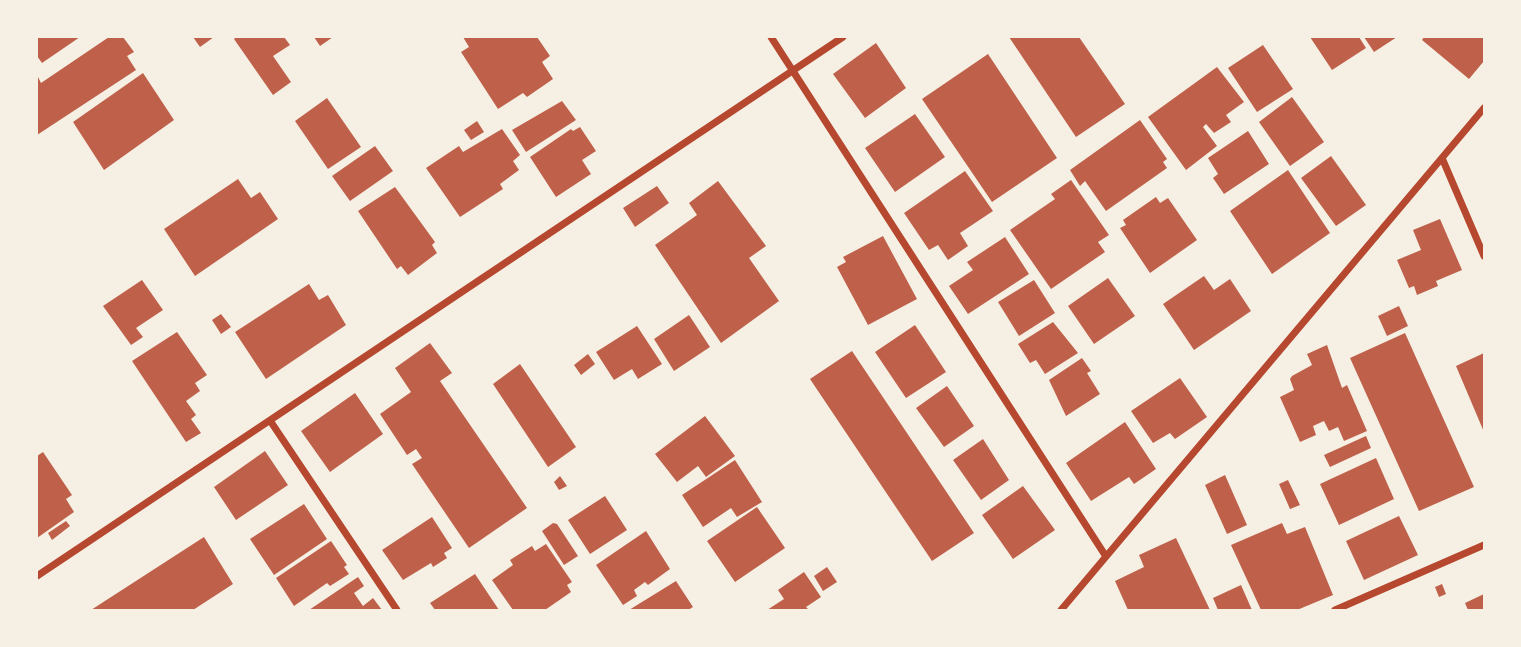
<!DOCTYPE html>
<html>
<head>
<meta charset="utf-8">
<style>
  body { margin:0 }
  #map { position:relative; width:1521px; height:647px; overflow:hidden; background:#f6efe4; font-family:Rubik,sans-serif }
  canvas { display:block }
  .frame { position:absolute; inset:0; border:38px solid #f6efe4; pointer-events:none }
</style>
</head>
<body>
<div id="map">
<canvas width="1521" height="647"></canvas>
<div class="frame"></div>
</div>
<script>
const context = document.querySelector('canvas').getContext('2d');
context.lineJoin = 'round';
function paint(path, color) {
  context.fillStyle = color;
  context.fill(path, 'evenodd');
}
function trace(path, color, width, dash) {
  context.strokeStyle = color;
  context.lineWidth = width;
  context.lineCap = dash ? 'butt' : 'round';
  context.setLineDash(dash || []);
  context.stroke(path);
}
const building = new Path2D(`
  M37,37H80L42,63L37,56Z
  M109,37H123L134,52L127,56L136,70L37,135V75L41,83Z
  M193,37H214L200,47Z
  M236,37H284L290,45L273,56L291,82L273,95L234,39Z
  M314,37H333L320,46Z
  M463,37H537L550,56L542,62L553,79L527,97L523,93L498,109L461,52L469,47Z
  M1009,37H1079L1125,104L1076,137Z
  M1310,37H1359L1366,48L1332,70Z
  M1364,37H1397L1374,52Z
  M1424,37H1484V61L1469,79L1422,40Z
  M876,43L906,88L865,118L833,74Z
  M1263,45L1293,89L1257,112L1228,68Z
  M988,54L1057,158L992,202L922,99Z
  M1217,67L1244,102L1226,115L1231,122L1214,133L1206,124L1203,127L1217,146L1186,170L1148,117Z
  M143,73L174,120L104,170L73,122Z
  M1292,97L1324,142L1290,166L1259,122Z
  M327,98L361,147L328,169L295,121Z
  M562,101L576,120L526,152L512,130Z
  M915,114L945,157L895,192L865,148Z
  M1140,120L1167,159L1163,162L1167,168L1106,211L1085,181L1080,186L1070,170Z
  M477,121L484,132L471,140L464,130Z
  M580,127L596,151L582,160L591,174L556,197L530,157L571,129L573,131Z
  M502,129L520,155L513,161L519,170L500,184L503,189L460,217L426,168L459,146L463,152Z
  M1248,131L1269,164L1224,194L1213,178L1218,174L1208,158Z
  M375,146L393,171L350,201L332,176Z
  M1331,156L1366,205L1336,226L1301,178Z
  M1288,170L1330,233L1272,274L1230,211Z
  M965,171L993,211L960,233L968,246L948,260L938,245L929,250L904,213Z
  M238,179L251,198L260,192L278,219L195,276L164,229Z
  M1071,180L1109,235L1098,242L1105,252L1051,289L1010,230L1055,199L1051,194Z
  M718,181L766,246L749,258L779,301L721,343L655,245L697,215L689,203Z
  M657,186L669,203L635,227L623,208Z
  M395,187L435,242L432,245L437,253L408,275L401,266L397,269L358,211Z
  M1156,197L1160,203L1168,198L1197,240L1150,273L1120,228L1126,225L1123,220Z
  M1440,219L1462,270L1436,281L1438,286L1417,295L1414,286L1409,288L1397,260L1421,250L1413,230Z
  M883,236L917,299L868,325L837,267L846,262L843,257Z
  M1005,237L1029,274L968,314L949,286L973,270L967,262Z
  M1204,276L1214,290L1230,279L1251,311L1194,350L1163,304Z
  M1108,278L1135,316L1094,344L1068,306Z
  M142,280L163,310L136,328L143,337L131,345L103,306Z
  M1034,280L1055,313L1019,336L998,302Z
  M309,284L319,300L328,295L346,325L266,379L235,332Z
  M1399,306L1408,326L1387,336L1378,316Z
  M221,314L231,327L221,334L212,320Z
  M689,315L710,347L674,371L654,339Z
  M1053,322L1078,353L1045,374L1036,360L1030,363L1018,344Z
  M915,325L946,372L906,398L875,352Z
  M637,326L662,364L638,379L632,369L614,380L596,352Z
  M177,332L207,375L195,383L200,391L186,401L196,415L191,419L201,433L186,442L132,361Z
  M1405,333L1474,487L1419,511L1350,358Z
  M430,343L452,373L440,381L527,508L469,548L412,464L422,458L416,449L407,455L380,414L411,392L395,368Z
  M1327,345L1342,388L1347,385L1367,431L1344,441L1338,427L1329,431L1324,421L1313,426L1316,435L1300,442L1280,397L1294,390L1290,379L1292,376L1312,365L1307,354Z
  M852,351L974,533L932,561L810,379Z
  M1484,353V432L1456,366Z
  M588,354L595,364L581,375L574,365Z
  M1082,358L1091,371L1087,373L1100,394L1066,416L1049,380Z
  M520,364L576,447L548,467L493,384Z
  M1180,378L1207,417L1175,439L1170,433L1153,443L1131,411Z
  M947,386L974,426L944,447L916,408Z
  M355,393L383,434L330,472L301,431Z
  M705,416L735,456L706,477L698,466L677,482L655,454Z
  M1125,422L1156,469L1134,484L1129,477L1091,501L1066,463Z
  M1366,436L1371,448L1330,467L1324,455Z
  M983,439L1009,480L981,500L953,460Z
  M265,451L288,485L236,520L214,487Z
  M43,452L72,495L66,499L74,512L37,538V456Z
  M1376,458L1394,499L1339,525L1320,484Z
  M735,460L762,502L737,517L731,508L703,527L682,495Z
  M1225,475L1247,525L1227,534L1205,485Z
  M560,476L567,486L559,490L554,482Z
  M1288,480L1300,505L1290,509L1279,484Z
  M1023,486L1055,530L1013,559L982,515Z
  M605,496L627,530L590,554L568,520Z
  M304,504L327,539L274,575L250,539Z
  M757,507L785,548L735,582L707,541Z
  M1399,516L1418,555L1364,580L1346,541Z
  M432,517L452,548L444,553L447,558L433,567L431,563L403,580L382,550Z
  M66,521L70,526L52,540L48,533Z
  M553,523L557,524L578,556L564,565L542,531Z
  M1282,523L1287,534L1305,527L1333,595L1297,610H1261L1231,545Z
  M646,531L670,569L648,585L645,582L634,590L637,596L623,605L596,565Z
  M204,537L233,584L193,610H91Z
  M1176,538L1210,610H1128L1115,581L1144,567L1139,555Z
  M331,541L347,565L344,567L349,574L330,586L327,583L294,606L276,578Z
  M546,544L572,582L567,585L571,592L545,610H513L492,580L513,565L510,560L532,546L535,551Z
  M827,567L837,582L823,591L814,576Z
  M804,572L821,597L806,607L809,610H767L784,599L778,590Z
  M475,574L499,610H435L430,603Z
  M358,577L364,586L354,593L363,606L373,598L382,610H309Z
  M676,581L693,607L688,610H629Z
  M1442,584L1446,594L1439,597L1435,587Z
  M1241,585L1252,610H1218L1213,598Z
  M1484,594V610H1468L1465,603Z`);
const minor = new Path2D(`
  M771,37L1105,555
  M1442,158L1484,256
  M271,422L397,610
  M37,576L843,37
  M1061,610L1484,108
  M1335,610L1484,545`);
paint(building, '#bf614a');
trace(minor, '#b5482f', 7);
</script>
</body>
</html>
